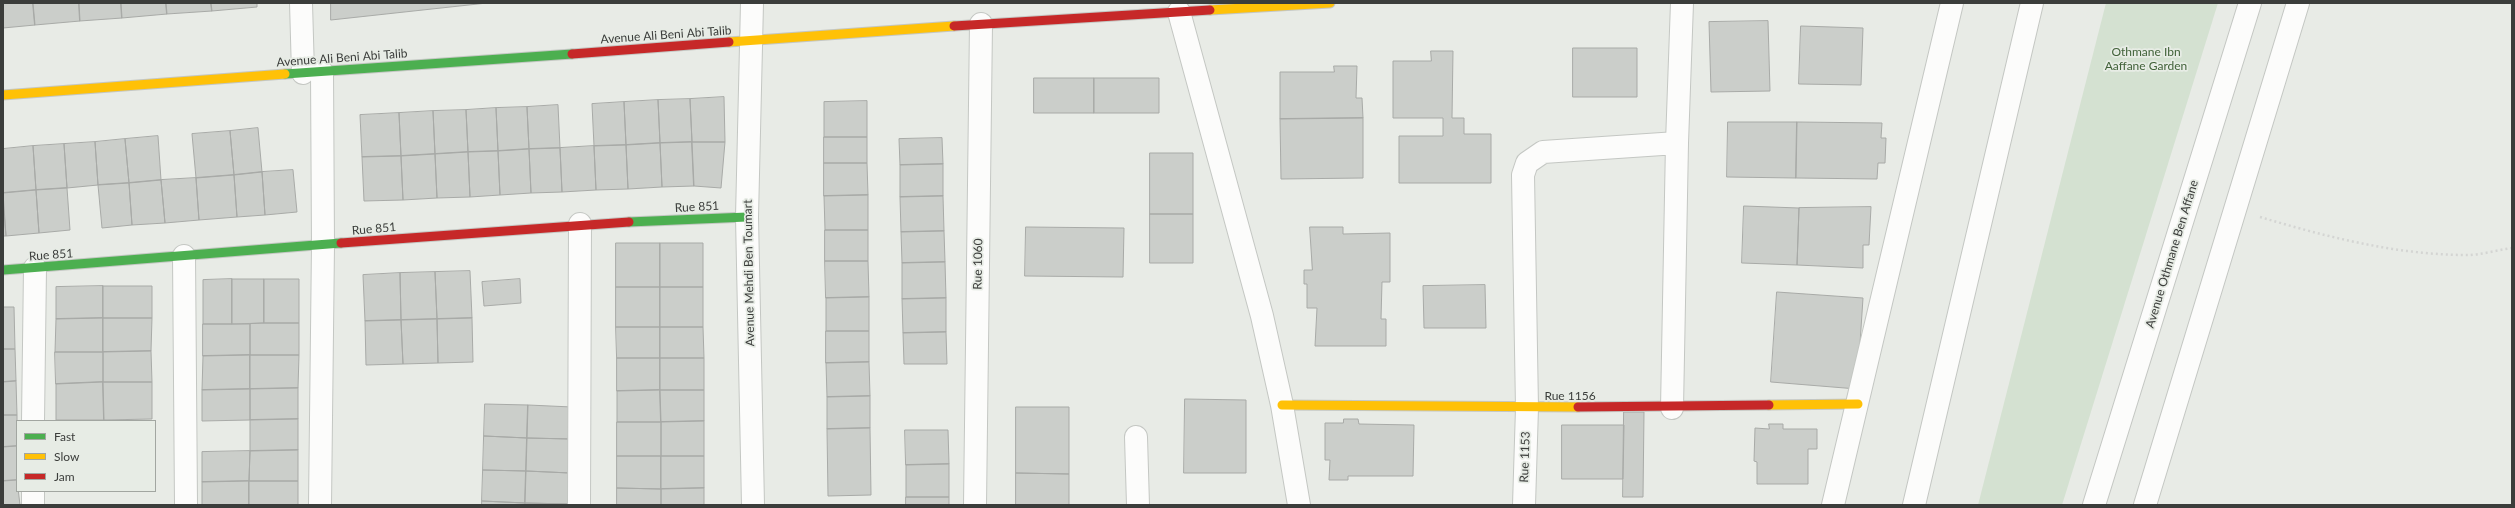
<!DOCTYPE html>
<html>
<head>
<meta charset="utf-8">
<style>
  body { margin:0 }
  #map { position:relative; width:2515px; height:508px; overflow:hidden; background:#e8ebe6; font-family:Lato,sans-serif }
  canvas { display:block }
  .frame { position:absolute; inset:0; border:4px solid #3b3d3b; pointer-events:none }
  .legend { position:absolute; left:16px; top:420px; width:140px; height:72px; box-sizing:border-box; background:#e7ece5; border:1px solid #a2a6a1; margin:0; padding:5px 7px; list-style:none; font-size:12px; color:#3b3d3b }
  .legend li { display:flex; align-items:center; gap:8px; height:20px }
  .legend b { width:20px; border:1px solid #a2a6a1 }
</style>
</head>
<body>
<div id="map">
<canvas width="2515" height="508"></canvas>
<div class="frame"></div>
<ul class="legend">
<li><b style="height:5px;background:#4caf50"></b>Fast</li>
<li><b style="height:5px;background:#ffc107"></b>Slow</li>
<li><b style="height:5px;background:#c62828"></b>Jam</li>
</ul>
</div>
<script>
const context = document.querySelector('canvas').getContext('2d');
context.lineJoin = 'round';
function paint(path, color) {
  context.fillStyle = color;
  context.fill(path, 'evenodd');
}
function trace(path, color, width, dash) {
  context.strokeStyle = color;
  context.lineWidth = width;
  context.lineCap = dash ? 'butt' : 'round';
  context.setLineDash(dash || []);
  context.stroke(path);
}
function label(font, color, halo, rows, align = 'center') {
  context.font = font + ' Lato,sans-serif';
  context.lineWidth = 3.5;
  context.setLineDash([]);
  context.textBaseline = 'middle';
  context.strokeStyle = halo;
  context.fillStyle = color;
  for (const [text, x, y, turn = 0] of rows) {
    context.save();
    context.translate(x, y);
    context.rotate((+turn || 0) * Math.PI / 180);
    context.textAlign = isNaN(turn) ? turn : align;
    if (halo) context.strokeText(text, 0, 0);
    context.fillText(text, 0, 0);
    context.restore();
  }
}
const green = new Path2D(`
  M2106,3H2218L2062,505H1978Z`);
const building = new Path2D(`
  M3,3H33L35,25L3,28Z
  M33,3H79L80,21L35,25Z
  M79,3H121L122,18L80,21Z
  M121,3H166L167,14L122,18Z
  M166,3H211L212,11L167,14Z
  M211,3H257V7L212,11Z
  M331,3H487L331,20Z
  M1768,21L1770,91L1711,92L1709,22Z
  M1801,26L1863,28L1861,85L1799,84Z
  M1573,48H1637V97H1573Z
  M1431,51H1453L1452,118H1464V134H1491V183H1399V136H1443V118H1393V61H1431Z
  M1334,66H1357L1356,98H1362L1363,118L1280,119V72H1334Z
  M1034,78H1094V113H1034Z
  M1094,78H1159V113H1094Z
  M724,97L725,142H692L690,99Z
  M690,99L692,142L660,143L658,100Z
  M658,100L660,143L626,145L624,102Z
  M867,101V137H824V102Z
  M624,102L626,145L594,146L592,104Z
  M558,105L560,148L529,149L527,107Z
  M527,107L529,149L498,151L496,108Z
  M496,108L498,151L468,152L466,110Z
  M466,110L468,152L435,154L433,111Z
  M433,111L435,154L401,156L399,113Z
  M399,113L401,156L362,157L360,115Z
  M1363,118V178L1281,179L1280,119Z
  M1728,122H1797L1796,178L1727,177Z
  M1797,122L1882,123L1881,138H1886L1885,163H1878L1877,179L1796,178Z
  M258,128L262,172L234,175L230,131Z
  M230,131L234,175L196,178L192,134Z
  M158,136L161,180L129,183L125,139Z
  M824,137H867V163H824Z
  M942,138L943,164L900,165L899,139Z
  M125,139L129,183L98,185L95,142Z
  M95,142L98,185L67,188L64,144Z
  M692,142H725L721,188L694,186Z
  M692,142L694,186L662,187L660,143Z
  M660,143L662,187L628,189L626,145Z
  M64,144L67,188L36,190L33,146Z
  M626,145L628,189L596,190L594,146Z
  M33,146L36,190L3,193V149Z
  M594,146L596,190L562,192L560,148Z
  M560,148L562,192L531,193L529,149Z
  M529,149L531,193L500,195L498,151Z
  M498,151L500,195L470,197L468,152Z
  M468,152L470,197L437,198L435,154Z
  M1150,153H1193V214H1150Z
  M435,154L437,198L403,200L401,156Z
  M401,156L403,200L364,201L362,157Z
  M824,163H867L868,195L824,196Z
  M943,164V196L900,197V165Z
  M293,170L297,212L265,215L262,172Z
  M262,172L265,215L237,217L234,175Z
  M234,175L237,217L199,220L196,178Z
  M196,178L199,220L165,223L161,180Z
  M161,180L165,223L132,225L129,183Z
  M129,183L132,225L102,228L98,185Z
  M67,188L70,230L39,233L36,190Z
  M36,190L39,233L6,236L3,193Z
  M868,195V230H825L824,196Z
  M943,196L944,231L901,232L900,197Z
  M3,201L6,236H3Z
  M1744,206L1799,208L1797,265L1742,263Z
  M1871,207L1869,245H1863V268L1797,265L1799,208Z
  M1150,214H1193V263H1150Z
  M1026,227L1124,228L1123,277L1025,276Z
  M1310,227H1343V234L1390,233V282H1382L1381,319H1386V346H1315L1317,308H1307V284H1304V270H1312Z
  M825,230H868V261H825Z
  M944,231L945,262L902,263L901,232Z
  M616,243H660V287H616Z
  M660,243H703V287H660Z
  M825,261H868L869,297L826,298Z
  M945,262L946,298L902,299V263Z
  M470,271L472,318L437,319L435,272Z
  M435,272L437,319L401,320L400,273Z
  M400,273L401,320L365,321L363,275Z
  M232,279H264V323L232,324Z
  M232,279V324H203V280Z
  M264,279H299V323H264Z
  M520,279L521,303L484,306L482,282Z
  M1485,285L1486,328H1424L1423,286Z
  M103,286H152V318H103Z
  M103,286V318L56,319V287Z
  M616,287H660V327H616Z
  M660,287H703V327H660Z
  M1777,292L1863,298L1857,389L1771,382Z
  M869,297V331H826V298Z
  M946,298V332L903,333L902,299Z
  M3,307H14L15,349H3Z
  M103,318H152L151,351L103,352Z
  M103,318V352H55L56,319Z
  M472,318L473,362L438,363L437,319Z
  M437,319L438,363L403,364L401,320Z
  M401,320L403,364L366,365L365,321Z
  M264,323H299V355H250V324Z
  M203,324H250V355L203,356Z
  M616,327H660V358H617Z
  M660,327H703L704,358H660Z
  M826,331H869V362L826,363Z
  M946,332L947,364H904L903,333Z
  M3,349H15L16,381L3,382Z
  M151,351L152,382H103V352Z
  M55,352H103V382L56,384Z
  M250,355H299L298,388L250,389Z
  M250,355V389L202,390L203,356Z
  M617,358H660V390L617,391Z
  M660,358H704V390H660Z
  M869,362L870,396L827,397L826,363Z
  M16,381L17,415H3V382Z
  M103,382L104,420H56V384Z
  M103,382H152V419L104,420Z
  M298,388V419L250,420V389Z
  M250,389V420L202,421V390Z
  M660,390H704V421L661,422Z
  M660,390L661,422H617V391Z
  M870,396V428L827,429V397Z
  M1185,399L1246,400V473H1184Z
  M485,404L528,405L527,438L484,436Z
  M528,405L572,407L571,439L527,438Z
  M1016,407H1069V474L1016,473Z
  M1624,412H1644L1643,497H1623Z
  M3,415H17V446L3,447Z
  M298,419V450L250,451V420Z
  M1344,419H1358L1359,424L1414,425L1413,476H1348V480H1329L1330,460H1325V423H1343Z
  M704,421V456H661V422Z
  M617,422H661V456H617Z
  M1769,424H1783V429H1817V449H1808V484H1757V462L1754,461L1755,428L1769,429Z
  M1562,425H1624L1623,479H1562Z
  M870,428L871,495L828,496L827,429Z
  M905,430H948L949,464L906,465Z
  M484,436L527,438L526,471L483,470Z
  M527,438L571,439L570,473L526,471Z
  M17,446V480L3,481V447Z
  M298,450V481H249L250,451Z
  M250,451L249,481L202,482V452Z
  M617,456H661V489L617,488Z
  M661,456H704V488L661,489Z
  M949,464V497H906V465Z
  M483,470L526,471L525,503L482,501Z
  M526,471L570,473L569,504L525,503Z
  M1016,473L1069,474V505H1016Z
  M17,480L20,505H3V481Z
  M249,481H298V505H249Z
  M249,481V505H202V482Z
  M617,488L661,489V505H617Z
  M704,488V505H661V489Z
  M906,497H949V505H906Z
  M482,501L525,503V505H482Z
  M525,503L569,504V505H525Z`);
const path = new Path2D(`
  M2260,217C2327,237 2397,255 2467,255C2481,255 2497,250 2512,248`);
const street = new Path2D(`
  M301,3L303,73
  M752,3L747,217L753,505
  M1179,12L1262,316L1282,405L1299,505
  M184,256L186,505
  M1672,408L1677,143L1682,3
  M33,421L35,268
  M1136,437L1138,505
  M33,505V491
  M320,505L323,245L322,72
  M579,505L580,224
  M975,505L981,24
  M1524,505L1527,408L1523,175L1527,163L1543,152L1677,143
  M1833,505L1952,3
  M1914,505L2032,3
  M2094,505L2250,3
  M2145,505L2298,3`);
const fast = new Path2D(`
  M285,74L572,54
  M629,222L747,217
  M3,270L341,243`);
const slow = new Path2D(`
  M1210,10L1330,3
  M729,42L954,26
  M3,95L285,74
  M1282,405L1578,407
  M1769,405L1858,404`);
const jam = new Path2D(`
  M954,26L1210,10
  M572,54L729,42
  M341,243L629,222
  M1578,407L1769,405`);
const streetNames = [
  ["Avenue Ali Beni Abi Talib",666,35,-4],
  ["Avenue Ali Beni Abi Talib",342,58,-4],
  ["Rue 851",697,207,-3],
  ["Rue 851",374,229,-5],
  ["Avenue Othmane Ben Affane",2172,254,-73],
  ["Rue 851",51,255,-4],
  ["Rue 1060",978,264,-89],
  ["Avenue Mehdi Ben Toumart",749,273,-91],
  ["Rue 1156",1570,396],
  ["Rue 1153",1525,457,-88]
];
const parkNames = [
  ["Othmane Ibn",2146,52],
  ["Aaffane Garden",2146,66]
];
paint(green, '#d4e1d1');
paint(building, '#cbceca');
trace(building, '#a8aaa7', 1);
trace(street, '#c4c7c3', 24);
trace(fast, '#c4c7c3', 11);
trace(slow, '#c4c7c3', 11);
trace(jam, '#c4c7c3', 11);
trace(path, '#d4d5d3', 2.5, [2, 3]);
trace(street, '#fcfcfb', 22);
trace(fast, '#4caf50', 9);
trace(slow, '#ffc107', 9);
trace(jam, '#c62828', 9);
label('12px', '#3b3d3b', '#e7ece5', streetNames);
label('12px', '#416239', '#e7ece5', parkNames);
</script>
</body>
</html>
